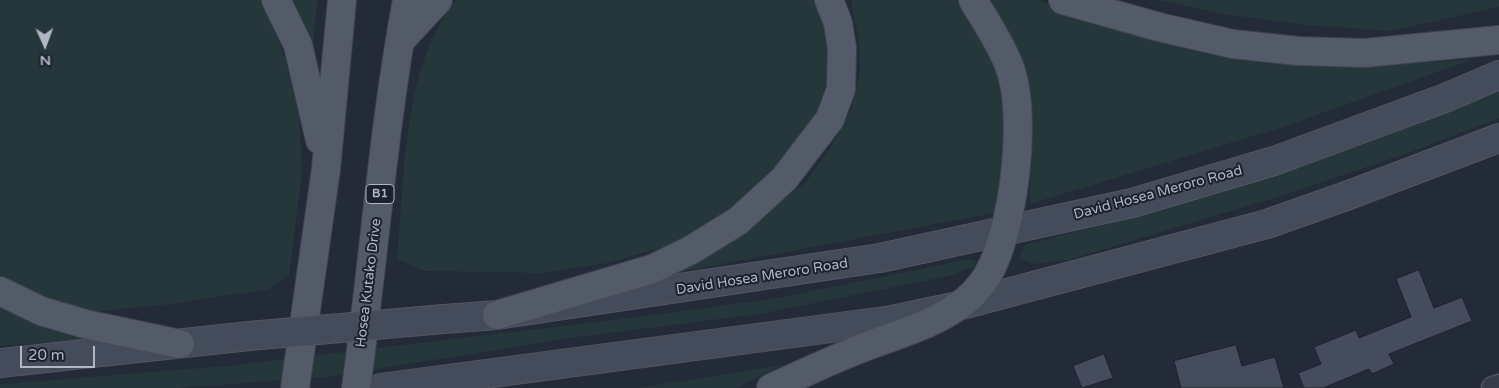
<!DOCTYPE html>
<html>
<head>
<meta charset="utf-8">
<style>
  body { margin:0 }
  #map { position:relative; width:1499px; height:388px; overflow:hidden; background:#232a38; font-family:"Varela Round",sans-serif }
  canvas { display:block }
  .north { position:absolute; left:20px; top:20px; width:50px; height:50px; -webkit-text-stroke:4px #1b212d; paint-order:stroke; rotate:178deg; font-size:14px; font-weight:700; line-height:20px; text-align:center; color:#b1b7c5 }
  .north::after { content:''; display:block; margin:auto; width:18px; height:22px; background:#b1b7c5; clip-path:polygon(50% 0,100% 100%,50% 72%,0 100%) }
  .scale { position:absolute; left:20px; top:346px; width:75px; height:22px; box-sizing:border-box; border:2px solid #b1b7c5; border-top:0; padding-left:6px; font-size:15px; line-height:18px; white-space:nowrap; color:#b1b7c5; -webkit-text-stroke:4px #1b212d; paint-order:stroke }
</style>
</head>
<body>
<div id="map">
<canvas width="1499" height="388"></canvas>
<div class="north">N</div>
<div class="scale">20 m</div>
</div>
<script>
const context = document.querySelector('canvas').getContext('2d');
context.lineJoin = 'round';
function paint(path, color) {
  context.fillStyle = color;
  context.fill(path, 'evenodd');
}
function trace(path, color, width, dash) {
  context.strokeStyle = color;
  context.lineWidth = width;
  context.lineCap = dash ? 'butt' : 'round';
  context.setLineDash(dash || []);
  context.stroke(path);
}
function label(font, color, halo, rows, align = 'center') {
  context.font = font + ' "Varela Round",sans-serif';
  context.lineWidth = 4;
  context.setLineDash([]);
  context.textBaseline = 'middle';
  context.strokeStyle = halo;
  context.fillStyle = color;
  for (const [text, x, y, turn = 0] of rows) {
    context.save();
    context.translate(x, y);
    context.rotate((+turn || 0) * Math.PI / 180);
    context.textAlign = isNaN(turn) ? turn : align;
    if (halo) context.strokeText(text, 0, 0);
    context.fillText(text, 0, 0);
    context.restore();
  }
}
const green = new Path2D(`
  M0,0H262L285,58L299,114L302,171L289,275L269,289L172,304L100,311H82L50,301L0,278Z
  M287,0H317L313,48Z
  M456,0H819L829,31V74L817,113L796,148L759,185L715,220L668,246L608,263L542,273L424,271L397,259C405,177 402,67 456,0Z
  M851,0H958L997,70L1006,132L1000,212L674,273L712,253L805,183L832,145L852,107L860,72L859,42Z
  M990,0H1040L1125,33L1178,46L1247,58L1326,67L1471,60L1283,127L1030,204L1032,136L1030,98L1007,32Z
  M1158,0H1499V7L1390,31L1306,25L1223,14Z
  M1499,92V118L1411,152L1278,197L1068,260L1032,264L1019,259L1025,245C1186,205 1345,154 1499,92Z
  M969,259L976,260L975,266L949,276L760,314L578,337L327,377L177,388H0V384L227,366L637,317L778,298Z
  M0,308L28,321L83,340L0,346Z
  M781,365L737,388H638Z`);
const building = new Path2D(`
  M1419,270L1434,308L1462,297L1472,321L1389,354L1394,364L1372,374L1369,369L1323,388H1304L1298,373L1321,364L1314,347L1356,330L1359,338L1411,317L1396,279Z
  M1236,345L1242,366L1275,357L1284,388H1181L1174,361Z
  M1104,354L1113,378L1082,388L1073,366Z`);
const minor = new Path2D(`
  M1493,388L1499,386`);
const secondary = new Path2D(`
  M444,319L497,315L880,258L1132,203L1274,161L1445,98L1499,75
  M0,363L249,336
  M380,388L892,320L958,306L1267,224L1349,195L1499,138`);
const primary = new Path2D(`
  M276,0L298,45L320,140
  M1063,0L1159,27L1233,44L1298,51L1365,53L1499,40
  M400,41L438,0
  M0,291L41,311L85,324L180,344
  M497,315L652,269L691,250L738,221L784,179L830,119L841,89L842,48L838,23L829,0
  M295,388L326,169L342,0
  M356,388C374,259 383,128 407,0
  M771,388C802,374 833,359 865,347C895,335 931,326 958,306C969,299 980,287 987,276C1014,231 1029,112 1008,63C999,41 985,20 973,0`);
const secondaryBridge = new Path2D(`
  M249,336L444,319`);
const shields = [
  [380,194,28]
];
const shieldNames = [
  ["B1",380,194]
];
const streetNames = [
  ["David Hosea Meroro Road",1158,193,-15],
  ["David Hosea Meroro Road",762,277,-9],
  ["Hosea Kutako Drive",369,283,-83]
];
paint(green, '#25373a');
paint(building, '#444c5d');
trace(building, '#1d232f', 1);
trace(minor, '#515763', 25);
trace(secondary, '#515763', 30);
trace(primary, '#3f4552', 30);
trace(minor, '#363c48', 22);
trace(secondary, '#444b5b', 28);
trace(primary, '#545b68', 28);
trace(secondaryBridge, '#515763', 30, []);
trace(secondaryBridge, '#444b5b', 28);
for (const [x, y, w] of shields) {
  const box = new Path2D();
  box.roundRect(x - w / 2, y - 9.5, w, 19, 4);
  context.fillStyle = '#1b212d';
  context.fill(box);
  trace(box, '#b1b7c5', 1);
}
label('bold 12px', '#b1b7c5', null, shieldNames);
label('14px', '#b1b7c5', '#1b212d', streetNames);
</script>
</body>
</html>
